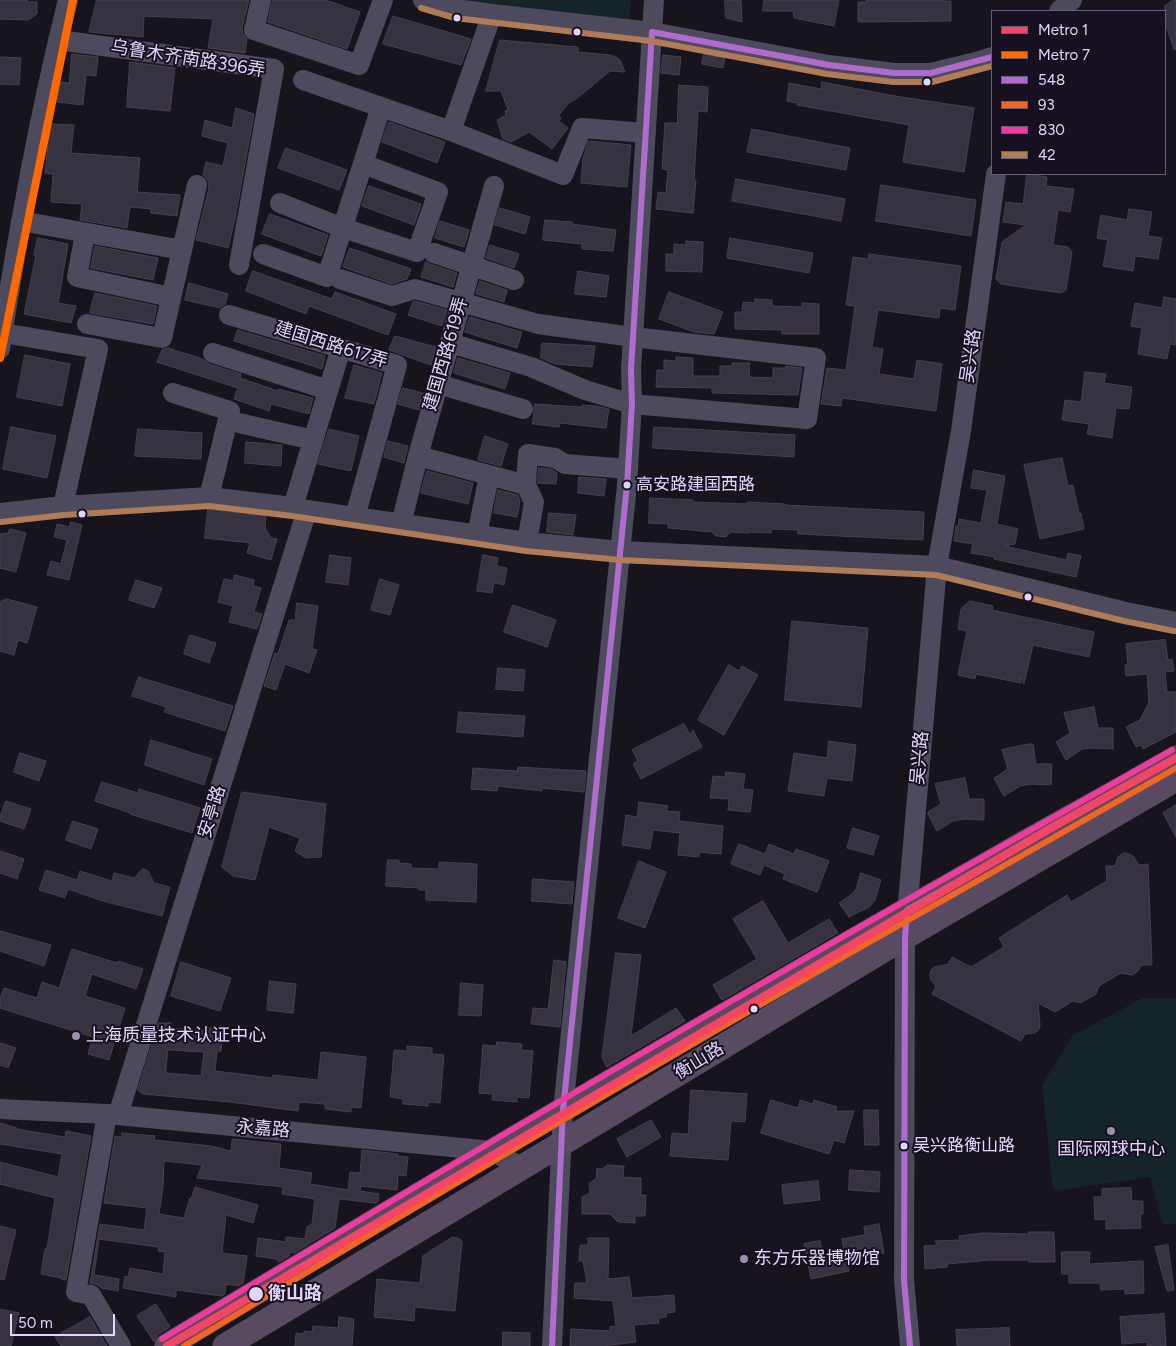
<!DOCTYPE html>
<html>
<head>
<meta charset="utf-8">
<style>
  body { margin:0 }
  #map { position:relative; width:1176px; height:1346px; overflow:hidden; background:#18141d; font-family:Figtree,sans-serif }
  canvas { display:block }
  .legend { position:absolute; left:991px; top:10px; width:175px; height:165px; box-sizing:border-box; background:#171021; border:1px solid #685f78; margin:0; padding:6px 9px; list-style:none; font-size:15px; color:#e1d5fa }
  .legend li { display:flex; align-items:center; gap:10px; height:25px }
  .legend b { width:25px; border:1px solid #685f78 }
  .scale { position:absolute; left:10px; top:1314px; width:105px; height:22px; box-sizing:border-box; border:2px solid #e1d5fa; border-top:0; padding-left:6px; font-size:15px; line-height:18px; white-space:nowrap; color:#e1d5fa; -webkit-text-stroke:4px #171021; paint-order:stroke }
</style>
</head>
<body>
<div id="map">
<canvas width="1176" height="1346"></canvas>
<ul class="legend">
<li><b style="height:6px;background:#f34667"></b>Metro 1</li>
<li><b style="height:6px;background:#ff6900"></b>Metro 7</li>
<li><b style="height:6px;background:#b06ccc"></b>548</li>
<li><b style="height:6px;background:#f26522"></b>93</li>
<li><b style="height:6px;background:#f13a9d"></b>830</li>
<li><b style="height:6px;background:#b07c57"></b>42</li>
</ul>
<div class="scale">50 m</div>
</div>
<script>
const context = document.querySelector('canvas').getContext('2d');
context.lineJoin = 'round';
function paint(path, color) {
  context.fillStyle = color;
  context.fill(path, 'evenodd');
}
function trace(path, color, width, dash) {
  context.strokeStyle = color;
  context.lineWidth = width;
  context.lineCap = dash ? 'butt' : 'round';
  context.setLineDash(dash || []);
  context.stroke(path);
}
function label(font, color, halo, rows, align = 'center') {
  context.font = font + ' Figtree,"Noto Sans SC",sans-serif';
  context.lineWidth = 4;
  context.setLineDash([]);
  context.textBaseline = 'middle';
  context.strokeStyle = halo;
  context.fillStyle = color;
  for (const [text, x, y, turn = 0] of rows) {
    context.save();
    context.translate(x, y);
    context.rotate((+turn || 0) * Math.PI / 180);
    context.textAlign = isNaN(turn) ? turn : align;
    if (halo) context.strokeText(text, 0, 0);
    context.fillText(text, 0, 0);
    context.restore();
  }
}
const green = new Path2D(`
  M452,0H631L629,20Z
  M1143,998H1176V1224L1163,1225L1150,1177L1053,1191L1042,1085L1073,1035Z`);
const building = new Path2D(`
  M0,0H27V2H37V14L28,20L0,19Z
  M97,0H249L242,28L243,34L247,39L245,53L208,48L213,19L144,16L143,37L89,32Z
  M273,0H326L360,12L347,49L268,22Z
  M725,0H741L742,22L726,18Z
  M764,0H839L834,26L794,18L793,11H763Z
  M866,0H943V1H951V21L858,22V2H866Z
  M1174,0H1176V49L1174,50L1165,22V6Z
  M393,16L471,39L461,65L383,44Z
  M500,40L578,47V52L610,55L616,57L620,60L625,72L610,71L576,99L569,103L558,116L561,118L559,121L568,128L552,149L529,132L511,142L503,139L497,120L506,115L505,111L508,110L501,91H486Z
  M72,54L98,57L96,76L86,75L83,105L57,102L61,82L69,83Z
  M704,54L725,58L723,68L702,64Z
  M663,55L681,57L679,75L661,73Z
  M0,57L21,58L19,85L0,84Z
  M130,62L175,68L170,111L127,107Z
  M822,82L895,96L974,108L964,172L903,162L909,125L797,105V103L787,101L789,83L821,89Z
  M679,85L708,87L707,112L698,111L694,180H696L693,213L656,209L658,192L666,193L668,170L662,169L665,123H677Z
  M236,108L254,114L235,219L228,248L196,240L209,188L208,181L203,175L206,162L223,166L228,143L202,136L205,120L232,128Z
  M389,122L445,142L437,163L382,142Z
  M52,124L74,125L71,153L140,158L137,192L180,195L177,216L151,213V209L130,207L127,228L80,220L82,204L51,202L53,174L45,173L48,144Z
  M752,129L850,148L846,170L747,152Z
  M589,141L631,145L627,187L581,183L583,158Z
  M286,148L347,170L339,190L278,168Z
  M1027,174L1047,177L1046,186L1074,189L1070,212L1058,210L1053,245L1068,247L1072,252L1066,290L1061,293L1001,284L996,279L1002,242L1026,225L1003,222L1006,202L1023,204Z
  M736,179L845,199L841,221L732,201Z
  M881,185L976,200L971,236L876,221Z
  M369,186L421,204L414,225L362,206Z
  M500,208L530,217L525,234L495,225Z
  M1129,209L1152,212L1148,236L1162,238L1158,259L1135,256L1133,271L1103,266L1108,240L1097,238L1101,215L1127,220Z
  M270,214L328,235L321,256L262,234Z
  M545,220L572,222V224L616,230L613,251L582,249V244L543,240Z
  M440,221L469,230L464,247L435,238Z
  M38,238L68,244L58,303L76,306L71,323L24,314L36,255H34Z
  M730,238L813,253L809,273L727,258Z
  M686,241L703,242L702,272L666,271V254H674V244L686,245Z
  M490,245L519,254L514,268L486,258Z
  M95,246L158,258L153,280L91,268Z
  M350,248L411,269L407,279L392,284L343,267Z
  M869,254L961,266L955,310L940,308L939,318L878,310L872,347L883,349L879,374L914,379L917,360L942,364L936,411L842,398L841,406L821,404L827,368L846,370L855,306L846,305L853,257L868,259Z
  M426,262L430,264L457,273L453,287L421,277Z
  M253,271L332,299L335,292L396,314L388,335L309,306L306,314L246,291Z
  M578,271L609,276L606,297L575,294Z
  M480,281L507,290L504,302L476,294Z
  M189,283L228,294L225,304L220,308L185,300Z
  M669,292L723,312L714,334L694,332L659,319Z
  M95,293L157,306L153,324L90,313Z
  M1164,297L1176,299V345L1170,344L1167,359L1138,354L1142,328L1131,326L1135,303L1162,308Z
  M755,299L772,300V306L802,307V303L819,304V334H782V330L735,329V312H742L743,302L755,303Z
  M415,301L447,310L442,326L408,315L413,302Z
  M470,317L522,332L517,348L465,332Z
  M238,330L325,356L322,369L234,341Z
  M395,336L436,347L431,365L389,350Z
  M542,343L595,346L592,367L555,364L541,358Z
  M168,348L203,359L209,364L241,374L240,378L278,391V389L313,398L309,414L271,404L269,411L234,399L238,388L157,362L162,350Z
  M25,355L70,364L62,406L17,397Z
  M676,357L693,358V376H720V366H732V363H750L749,377L773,378V368H785L786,366L802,368L798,395L712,393V388L656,387L657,370H664V360L676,361Z
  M458,358L510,373L505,389L454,373Z
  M354,365L382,373L374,404L345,398Z
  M1085,372L1106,374L1104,383L1132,387L1129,409L1116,408L1112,438L1087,434L1089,424L1062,420L1065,400L1081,402Z
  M403,388L423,393L419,410L398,404Z
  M535,404L582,407V405L596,406L609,409L606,428L560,423L559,427L533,424Z
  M11,427L56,436L47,478L3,469Z
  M654,427L795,435L794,457L653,448Z
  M138,429L202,433L201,459L135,456Z
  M329,429L359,436L351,471L318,464Z
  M485,436L508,444L501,466L478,460Z
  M388,441L408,446L404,463L384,457Z
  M246,442L282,445L281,466L245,463Z
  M1062,458L1068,486L1073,485L1079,513H1081L1084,529L1040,539L1024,465Z
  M539,468L551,469L557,473L556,484L538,483Z
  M974,470L1005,476L997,524L1018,529L1015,544L1005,546L1066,560L1068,553L1081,556L1076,577L994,559L995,557L971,553L973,544L954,541L956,526L958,527L959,519L981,523L987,490L971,488Z
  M427,471L473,483L468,504L421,493Z
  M579,477L606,479L604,496L578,493Z
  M498,490L518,495L520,501L517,517L494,513Z
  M650,498L693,500V502L747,504V502L785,504V505L924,512L923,540L798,534V530L771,529V533L750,532L749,533L730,532L726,537L716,536L712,532L668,528V524L649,523Z
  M208,509L266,516L265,528L271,538L277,539L271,560L247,553L250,543L205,538Z
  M549,513L576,515L573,535L547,532Z
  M71,522L82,525L69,580L47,575L51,561L61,564L67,540L54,537L57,524L69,527Z
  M10,529L26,533L16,572L0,568V534L8,533Z
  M330,555L351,558L348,585L326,582Z
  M483,555L498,558L497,566L507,568L504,585L494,583L492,593L477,591Z
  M235,575L254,580L253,586L261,588L254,612L262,614L257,629L229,622L233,606L218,602L224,579L233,581Z
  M380,579L399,585L390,615L371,610Z
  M136,580L162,588L154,608L129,600Z
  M7,599L37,607L27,643L18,640L14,655L0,651V602Z
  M970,601L993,606L992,610L1094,632L1089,657L1033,645L1024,684L1020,677L1021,683L976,674L975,679L958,675L967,631L958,629L961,609Z
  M297,603L318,606L312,649L317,650L309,673L285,664L276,690L264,686L275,653L278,654L289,620H295Z
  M513,605L556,620L547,647L504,632Z
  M792,621L868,628L861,707L785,700Z
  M190,635L216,643L209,663L184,654Z
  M1165,640L1168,660L1172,659L1174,671L1165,672L1167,692H1176V732L1143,749L1141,745L1136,747L1126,727L1140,720L1149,702L1147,674L1126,676L1125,665H1128L1126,644Z
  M729,665L739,671L742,666L758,675L724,735L698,720Z
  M498,668L525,670L523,691L496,689Z
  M139,677L233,706L225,731L164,712L166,707L132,696Z
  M1094,707L1098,728H1113V749L1093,748L1082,749L1066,760L1056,742L1070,733L1064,713Z
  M459,712L525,716L523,737L457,732Z
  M684,724L690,735L693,730L702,747L641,779L633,764L638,761L632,750Z
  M151,740L212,759L204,785L145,765Z
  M829,741L856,745L852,781L827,778L824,796L788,791L794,753L827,758Z
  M1028,744H1033L1036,764H1052L1051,785L1031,784L1020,786L1004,796L994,778L1008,769L1002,750Z
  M20,753L46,761L39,781L14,772Z
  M518,767L586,771L584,792L542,788V791L498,786L497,791L471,789L473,768L517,771Z
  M726,772L745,774L743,789L753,790L750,812L728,810L729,799L710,798L713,776L725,777Z
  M965,778L969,799H984V820L964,819L953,821L937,831L928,814V812L941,804L935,784Z
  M102,782L138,793L139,789L200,808L192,833L130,814V813L95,801Z
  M242,792L326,804L321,857L306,858L295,851L300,838L269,827L255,880L233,876L222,867Z
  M6,801L31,809L24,829L0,821V817Z
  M639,802L668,806L666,811L680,812L679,821L723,826L721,854L699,852V857L678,855L680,833L653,830L650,849L622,845L626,815L637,817Z
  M1176,805V837L1163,813Z
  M73,821L98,829L91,849L66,840Z
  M853,828L879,836L873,855L847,848Z
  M739,844L765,854L769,844L794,854L796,849L829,861L817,892L783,879L785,874L764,865L760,875L731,864Z
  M0,851L24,859L17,879L0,873Z
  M1126,853L1133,856L1139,865L1148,864L1152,965H1141L1138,971L1132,975L1121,973L1099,986L1096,994L1080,1003L1073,1001L1055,1012L1038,1003L1040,1025L1039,1029L1035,1033L1025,1034L1021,1041L932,994L936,986L930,979V974L931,970L934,967L948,964L952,957L971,967L1004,947L999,938L1067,895L1071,902L1107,881L1106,866H1115L1118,857L1122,854Z
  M388,860H399V863L411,864V868L439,869V862L477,864L476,902L426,900V890H419V888L386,886Z
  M639,861L666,872L645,928L618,918Z
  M143,869L148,871L154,883L170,887L162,916L103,901L68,889L65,898L39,890L46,870L77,880L80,871L112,881L114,873L134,878Z
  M861,873L881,880L875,900L869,907L849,917L839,903L852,894L856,889Z
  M533,879L574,882L572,904L532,901Z
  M763,901L788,943L829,919L838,933L722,1000L713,985L757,959L733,919Z
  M0,931L51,945L44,966L0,951Z
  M72,949L117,963L118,961L143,969L136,989L92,974L85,996L125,1008L109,1060L88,1054L93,1037L0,1008V999L4,988L37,998L42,982L59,988Z
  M616,953L641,955L631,1036L676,1008L685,1021L607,1067L602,1058Z
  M554,960L566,962L560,1027L531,1024L533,1008L548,1009Z
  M181,962L231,978L220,1011L171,996Z
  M270,981L296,984L293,1013L267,1010Z
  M461,983L483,985L481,1016L459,1015Z
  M159,1023H171L170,1028L209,1031V1028L223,1029L221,1051H217L215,1071L272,1078L273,1075L318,1080L321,1052L366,1057L361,1108L351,1107V1112L325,1109V1104L299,1102L298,1111L230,1102L143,1094L138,1090ZM168,1050L204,1052L201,1076L166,1073Z
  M497,1042L522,1044L521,1050L533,1051L529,1098L517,1097V1102L492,1100L493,1094L479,1093L483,1045L496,1046Z
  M0,1043L16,1048L8,1068L0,1065Z
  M407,1046L432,1048V1054L444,1055L440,1103L428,1102V1106L403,1104V1099L390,1097L394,1050L407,1051Z
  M691,1090L747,1094L745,1122L731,1121L728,1160L670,1156L672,1133L688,1134Z
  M771,1100L798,1108L800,1100L813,1104L814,1100L837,1107L835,1111H854L844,1143L834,1140L829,1154L761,1133Z
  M864,1110H878L879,1145H865Z
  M651,1120L661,1137L627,1157L617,1139Z
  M0,1123L17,1128L16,1129L65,1137L66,1131L91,1136L66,1280L61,1279V1278L41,1274L45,1249H47L55,1198L0,1184V1162L58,1177L62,1154L0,1144Z
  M122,1133L155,1136L154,1140L211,1146L231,1151L232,1139L281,1144L279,1168L312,1173L310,1184L348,1190L350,1172L360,1173L362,1150L398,1154L397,1156L408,1157L406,1176L398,1175L397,1190L361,1186L360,1191L379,1194L378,1202L376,1203L339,1199L335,1228L294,1253L290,1252L289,1256L279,1262L276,1259L256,1256L258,1238L286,1242V1237L305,1239L307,1227L312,1224L315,1199L282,1194L283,1187L197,1178L202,1165L164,1161L163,1187L159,1214L184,1218L190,1198L191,1199L195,1187L258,1205L253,1223L226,1215L222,1253L247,1256L243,1283L239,1286L226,1284L225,1294L222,1296L176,1290V1297L123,1288L125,1276L128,1277L130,1268L163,1274L165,1252L158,1251L159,1247L99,1239L94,1275L119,1279L118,1291L101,1288L98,1285L90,1283L100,1224L144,1230L147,1208L104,1203L115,1136L122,1137Z
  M608,1165L624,1166L623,1177L641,1178V1195H646L645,1216H635V1223L618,1222L610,1214H582V1197L590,1193L589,1183L596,1179L597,1168L602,1169Z
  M850,1170L880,1172L879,1192L849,1190Z
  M818,1181L820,1200L784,1204L782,1185Z
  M1131,1188L1132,1201H1143V1214H1140L1141,1228L1106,1229V1219L1095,1220L1094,1197H1102V1189Z
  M879,1224L884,1253L869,1255L868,1248L844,1251L842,1239L865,1235L864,1227Z
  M0,1226L16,1230L4,1280L0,1279Z
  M1029,1232H1054L1055,1262H1029V1260H991L947,1264V1267L925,1269L924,1246L937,1245L935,1241L960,1240L959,1236L983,1233L1029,1234Z
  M453,1237L460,1239L462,1242L455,1311L415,1307L414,1321L374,1317L377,1279L420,1283L423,1256Z
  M588,1238H609L608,1279L629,1277L632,1298L674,1295L675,1312L666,1313V1317L658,1318L659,1323L634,1325L636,1342L603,1346H570L571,1329L610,1331V1327L616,1326L613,1301L574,1298L575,1283H587L583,1261H579L580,1245H588Z
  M820,1241L824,1261L846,1256L849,1271L811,1279L804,1244Z
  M1168,1245L1174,1290L1167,1291L1155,1247Z
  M1062,1252H1090L1089,1264L1143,1261L1144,1293L1125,1294V1289L1101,1290L1100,1283H1069V1274H1062Z
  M156,1304L170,1327L159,1334L155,1339L154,1342L137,1316Z
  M0,1309L19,1313L11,1346H0Z
  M1164,1314L1166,1346H1147V1342L1122,1344L1120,1317Z
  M90,1317L107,1346H61L55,1337Z
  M339,1317L354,1319L352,1346H295L296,1333L304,1334V1331L312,1332L313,1326L338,1328Z
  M1009,1328L1010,1346H957L956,1330Z
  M503,1332L530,1333V1346H503Z`);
const minor = new Path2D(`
  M261,0L254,30L359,65L383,0
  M423,0L456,9L492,14L652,32L829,65L894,73H931L976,62L992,57
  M1059,11L1072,0
  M58,40L274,69L239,265
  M303,80L381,107
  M451,131L563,175L582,128L646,133
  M280,203L343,228L417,252L438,192L363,164
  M21,221L182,250L162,338L87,324
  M85,233L77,277L171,297
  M182,250L197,185
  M434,253L514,280
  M263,254L327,277L381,107L451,131L492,14
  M340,279L392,296L415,289L538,324L633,337L816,358L807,419L632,404L585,390L531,367L450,343
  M229,315L397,365L355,517
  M3,333L98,349L63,506
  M0,349C18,232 39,115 68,0
  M213,353L328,390
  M438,384L523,409
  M173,393L230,411L209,497
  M239,423L313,440
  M418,456L526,485
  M293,507L341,348
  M0,513L63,506L209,497L293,507L307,510L527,542L621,551L937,566L1126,612L1176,622
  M401,524L418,456L494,186
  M477,535L489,476
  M527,542L534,502L526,485L528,454L555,458L565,464L628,469
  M0,1109L107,1114L493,1151L522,1168
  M107,1114L76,1292L91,1295L121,1346
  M118,1115L307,510
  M552,1346L563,1110L627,485L632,404L631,369L654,0
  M910,1346L904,1280L905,937L937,566L961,431L996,174`);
const major = new Path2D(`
  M167,1346C446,1177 728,1011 1012,850C1067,819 1122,789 1176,758
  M225,1346L905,937L1176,779`);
const bus1 = new Path2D(`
  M552,1346L563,1110L627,485L632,404L631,369L652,32L829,65L894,73H931L992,57
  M910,1346L904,1280L905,937L907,910L1176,758`);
const bus2 = new Path2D(`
  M184,1346C390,1222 596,1099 805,979C928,908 1052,839 1176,768`);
const bus3 = new Path2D(`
  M162,1339C372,1212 582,1087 794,965C919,892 1046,822 1172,750`);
const bus4 = new Path2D(`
  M421,8L455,18L651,41L827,74L893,82H932L992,66
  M1,522L64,515L209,506L292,516L526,551L620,560L936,575L1124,621L1174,631`);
const metro1 = new Path2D(`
  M167,1346L1051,828L1176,758`);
const metro2 = new Path2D(`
  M0,358L73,0`);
const markers = [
  [457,18,4.5,"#e1d5fa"],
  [577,32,4.5,"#e1d5fa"],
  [927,82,4.5,"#e1d5fa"],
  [627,485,4.5,"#e1d5fa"],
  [82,514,4.5,"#e1d5fa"],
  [1028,597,4.5,"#e1d5fa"],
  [754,1009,4.5,"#e1d5fa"],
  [76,1036,5,"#9b91ad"],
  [1111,1131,5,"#9b91ad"],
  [904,1146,4.5,"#e1d5fa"],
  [744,1259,5,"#9b91ad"],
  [256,1294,8,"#e1d5fa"]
];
const busNames = [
  ["高安路建国西路",636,485],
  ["吴兴路衡山路",913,1146]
];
const streetNames = [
  ["乌鲁木齐南路396弄",188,59,9],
  ["建国西路617弄",331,345,17],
  ["建国西路619弄",446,354,-74],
  ["吴兴路",971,356,-82],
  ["吴兴路",920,758,-85],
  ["安亭路",212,812,-73],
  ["衡山路",699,1061,-31],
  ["永嘉路",263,1129,5]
];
const poiNames = [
  ["上海质量技术认证中心",86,1036],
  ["国际网球中心",1111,1150,"center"],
  ["东方乐器博物馆",754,1259]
];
const stopNames = [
  ["衡山路",268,1294]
];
paint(green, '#152428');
paint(building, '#37323f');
trace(building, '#464050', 1);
trace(minor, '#4e4a5d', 20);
trace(major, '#584b61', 25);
trace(bus1, '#b06ccc', 6);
trace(bus2, '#f26522', 6);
trace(bus3, '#f13a9d', 6);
trace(bus4, '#b07c57', 6);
trace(metro1, '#f34667', 8);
trace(metro2, '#ff6900', 8);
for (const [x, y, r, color] of markers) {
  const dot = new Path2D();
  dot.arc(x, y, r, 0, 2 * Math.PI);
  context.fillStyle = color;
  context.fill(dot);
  trace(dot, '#171021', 2);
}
label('17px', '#e1d5fa', '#171021', busNames, 'left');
label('18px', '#e1d5fa', '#171021', streetNames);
label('18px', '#e1d5fa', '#171021', poiNames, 'left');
label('bold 18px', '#e1d5fa', '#171021', stopNames, 'left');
</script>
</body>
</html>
